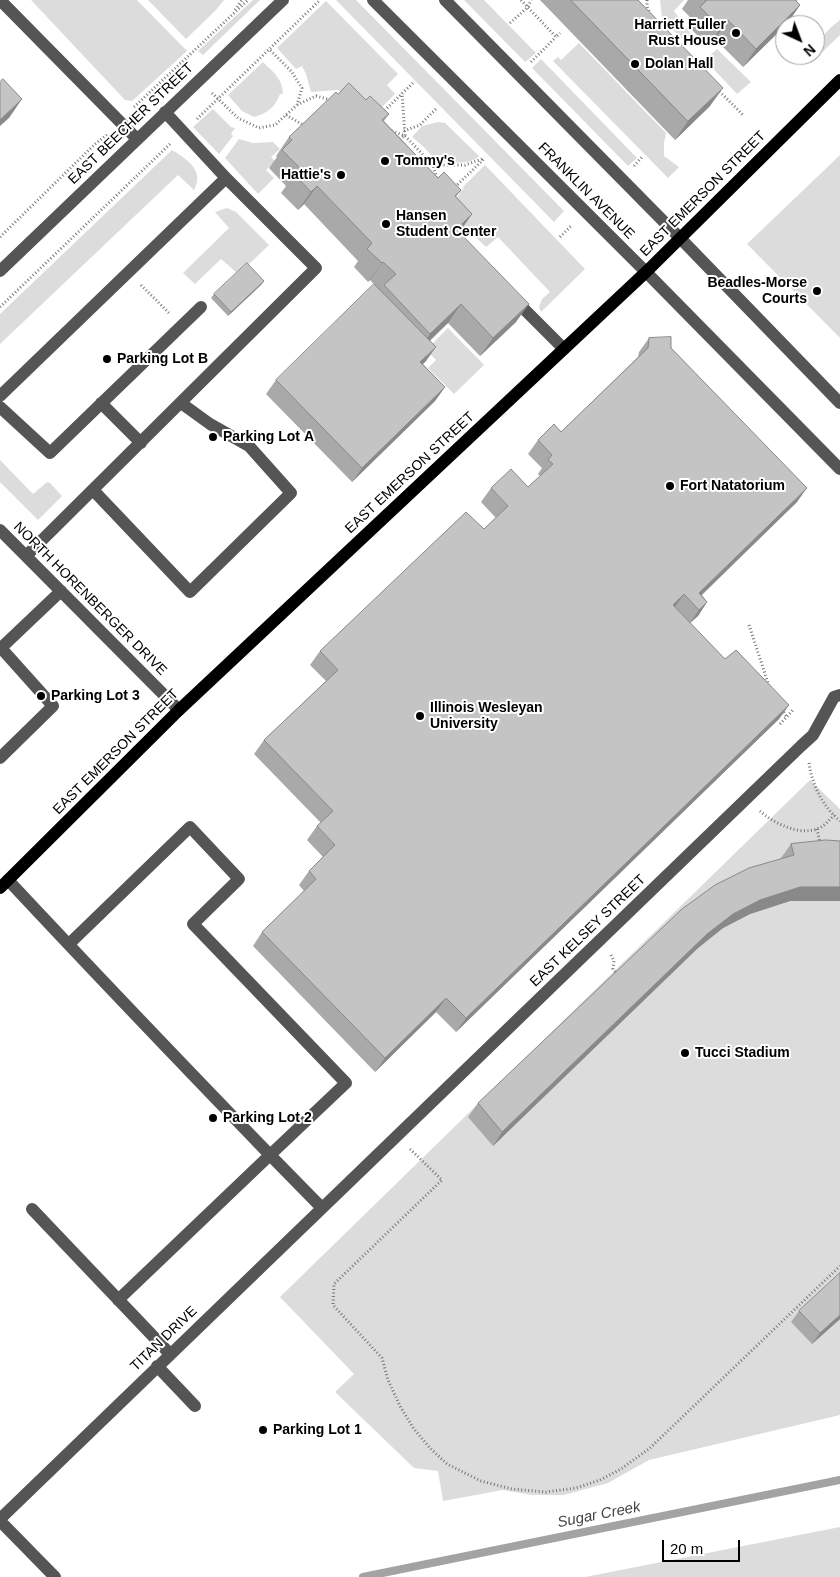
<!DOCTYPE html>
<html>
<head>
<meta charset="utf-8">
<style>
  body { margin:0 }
  #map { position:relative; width:840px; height:1577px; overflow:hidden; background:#fff; font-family:Helvetica,sans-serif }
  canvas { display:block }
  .north { position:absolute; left:775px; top:15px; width:50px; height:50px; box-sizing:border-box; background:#fff; border:1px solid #999; border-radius:50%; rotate:137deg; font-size:14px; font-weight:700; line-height:20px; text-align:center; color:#000 }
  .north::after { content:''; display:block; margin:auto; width:18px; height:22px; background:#000; clip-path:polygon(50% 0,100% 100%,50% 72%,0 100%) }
  .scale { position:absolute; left:662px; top:1540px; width:78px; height:22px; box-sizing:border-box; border:2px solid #000; border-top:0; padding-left:6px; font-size:15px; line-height:18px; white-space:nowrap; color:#000; -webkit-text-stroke:4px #fff; paint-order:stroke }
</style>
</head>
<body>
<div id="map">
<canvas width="840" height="1577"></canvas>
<div class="north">N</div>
<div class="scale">20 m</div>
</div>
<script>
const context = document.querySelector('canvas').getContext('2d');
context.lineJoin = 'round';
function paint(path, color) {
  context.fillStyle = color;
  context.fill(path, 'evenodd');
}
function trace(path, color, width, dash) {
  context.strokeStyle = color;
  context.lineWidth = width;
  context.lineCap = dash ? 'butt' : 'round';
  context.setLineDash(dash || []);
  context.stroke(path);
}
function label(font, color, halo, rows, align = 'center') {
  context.font = font + ' Helvetica,sans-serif';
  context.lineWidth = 4;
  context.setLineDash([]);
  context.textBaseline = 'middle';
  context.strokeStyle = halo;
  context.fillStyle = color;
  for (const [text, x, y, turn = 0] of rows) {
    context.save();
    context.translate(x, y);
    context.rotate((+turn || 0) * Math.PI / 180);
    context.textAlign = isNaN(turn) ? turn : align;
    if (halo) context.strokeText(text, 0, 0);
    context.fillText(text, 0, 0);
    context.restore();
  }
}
const green = new Path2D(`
  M31,0H137L187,51L132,101L125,100Z
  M148,0H224L216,10L186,39Z
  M253,0H260L203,55L198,51Z
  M336,0H356L564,211L554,222Z
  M464,0H484L536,53L525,62Z
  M660,0H684L674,11L694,38L687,44L662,19Z
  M326,1L398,74L387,85L395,94L380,109L337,90L311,92L306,74L302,66L296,69L277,48Z
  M840,20V35L813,61C817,42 824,32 840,20Z
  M579,43L666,133L664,143V156L679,167L668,178L553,61L558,57L561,60Z
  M717,49L751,82L737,94L705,60Z
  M541,59L637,158L628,166L532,68Z
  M263,62C273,72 283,79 283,94H280C275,108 267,113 254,117L242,111L228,95Z
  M213,109L231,127L235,128L231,134L233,136L219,154L193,127Z
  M438,122L445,123L479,156C470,166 447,162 435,160L424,147L412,137L422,126Z
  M239,139L253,143L273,142L280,149L271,157L275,161L266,170L274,178L258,194L225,158Z
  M172,150C187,159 205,171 194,190L178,175L0,344V314Z
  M840,155V338L747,244Z
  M485,165L585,269L541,312L539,307L542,299L550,292L498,237L486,247L468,230L463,234L448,218V205L460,194L459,192L464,188L463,187Z
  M227,208L236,212L269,245L247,266L245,264L236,272L221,259L195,284L183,273L229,228L215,212Z
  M448,328L484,365L454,394L428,368L436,360L426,350Z
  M0,460L33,494L47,482L50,483L62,496L38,520L0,482Z
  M810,780L840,809V1415L649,1460L608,1483L564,1495H532L503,1490L443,1501L438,1471L414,1468L335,1392L354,1374L280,1297Z
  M840,1527V1577H585Z`);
const stream = new Path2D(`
  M363,1577L840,1480`);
const path = new Path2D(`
  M521,0L556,37L560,33
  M647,0V6L650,14
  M235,10L242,0
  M510,23L528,7L531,0
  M531,62L556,37
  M717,89L743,115
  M212,93L238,118L259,128L275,125L297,105L302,88L291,71L270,50
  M297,105L316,96L331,100
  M134,107L248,0
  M382,113L414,82
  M286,115L305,126
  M197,119L320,0
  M392,131L405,136L433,165L437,179
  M404,131L420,125L437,108
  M396,140L405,136L402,93
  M433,165H465L482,159
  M634,166L642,157
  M455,187L485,158
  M0,237L95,144L107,135
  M560,237L572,225
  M141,285L169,313
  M0,307L170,144
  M749,625L770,689
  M782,709L786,716
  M780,724L793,710
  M809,763C812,785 823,807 840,821
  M760,811C773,823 801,837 819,828C825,826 829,820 834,815
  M817,829L820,843
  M611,955L614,961L613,969L617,974
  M410,1149L442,1180L334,1284L333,1305L382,1358L388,1380L400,1406L414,1429L430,1448L447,1464L481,1481L512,1489L546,1492L576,1488L600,1480L621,1469L650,1448L840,1266`);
const minor = new Path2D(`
  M0,0L137,139
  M373,0L646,272L840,469
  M445,0L680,238L840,403
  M0,271L283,0
  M513,298L564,349
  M0,396L226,178
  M101,403L141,443
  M0,407L50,453L201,307
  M93,490L190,592L291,493L249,446L210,424L181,403
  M0,530L179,710
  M26,556L316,268L226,178L165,112
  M0,649L61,591
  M0,758L53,706L1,648
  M8,880C94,972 182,1064 270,1155L346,1083L193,924L239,879L190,827L69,944
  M32,1209L170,1354
  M118,1300L270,1155L322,1208
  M157,1366L195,1406
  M0,1519L801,746L813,735L834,697L840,695
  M0,1521L55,1577`);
const major = new Path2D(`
  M0,888L179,710L646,272L840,80`);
const wall = new Path2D(`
  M540,0H638L710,106L675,140Z
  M688,0H798L796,1L800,5L787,24L785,25L743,67L715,39L708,46L687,25L692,19L682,9Z
  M338,94L366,100L389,114L384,121L438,178L461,190L456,197L472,214L464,226L461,234L516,322L480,356L448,323L430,341L426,361L423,364L445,387L435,401L352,482L266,394L276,380L380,291L370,280L368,282L354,267L358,261L304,204L298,210L281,193L286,186L269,168L277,157L276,156L289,137Z
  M264,281L261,285L228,316L211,298L214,294Z
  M649,338L671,348L797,502L702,595L707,602L698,616L690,623L725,659L789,705L779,719L456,1032L436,1012L375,1072L253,946L262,932L304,891L299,885L309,871L323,857L307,840L317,826L321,823L254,754L264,740L326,681L310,665L320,651L484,529L496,518L481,502L491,488L528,487L540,476L538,474L542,468L528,454L538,440L561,432L638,357L639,352Z
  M840,841V901H790L750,914L723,928L698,948L493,1146L468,1117L478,1103L781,858L791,844Z
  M799,1311L840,1319L812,1344L791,1322Z`);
const shadedWall = new Path2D(`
  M800,5L787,24L785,25V26L743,67L756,49Z
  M728,20L715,39L708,46L721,28Z
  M723,88L710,106L675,140L688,121Z
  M22,99L9,118L0,126V120Z
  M317,186L304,204L298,210L311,192Z
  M472,214L459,232L462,224Z
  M383,262L370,280L368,282L382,263Z
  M264,281L261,285L228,316L231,312Z
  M461,304L448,323L417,352L430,334Z
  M529,304L516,322L480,356L493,338Z
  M436,347L426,361L410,376L420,362Z
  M445,387L435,401L352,482L362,468Z
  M807,488L797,502L693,603L699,593Z
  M684,594L674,608L673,605Z
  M707,602L698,616L689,624L699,610Z
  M789,705L779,719L456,1032L466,1018Z
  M800,887H840V901H790L750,914L723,928L698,948L493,1146L502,1132L707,934L733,914L760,900Z
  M446,998L436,1012L375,1072L385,1058Z
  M840,1315V1319L812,1344L820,1333Z`);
const building = new Path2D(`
  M571,0H638L723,88L688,121Z
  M705,0H795L800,5L756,49L728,20L721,28L700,7L706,1Z
  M3,79L22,99L0,120V82Z
  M349,83L366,100L370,96L389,114L382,120L438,178L444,172L461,190L455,196L472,214L462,224L465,228L460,233L529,304L493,338L461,304L430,334L384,285L396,274L383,262L382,263L367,249L372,243L317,186L311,192L294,174L300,168L282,150L292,140L289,137L336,92L338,94Z
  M247,263L264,281L231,312L214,294Z
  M374,284L436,347L420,362L445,387L362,468L276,380Z
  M671,337V348L807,488L699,593L707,602L699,610L684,594L673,605L725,659L736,650L789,705L466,1018L446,998L385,1058L262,932L316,879L309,871L335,845L317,826L333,811L264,740L338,670L320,651L466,512L484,529L508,506L491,488L511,469L528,487L553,464L548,460L552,455L538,440L554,424L561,432L648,348L649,338Z
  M826,840L840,841V887H800L760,900L733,914L707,934L502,1132L478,1103L682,909L715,885L749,868L794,855L791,844Z
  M840,1273V1315L820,1333L799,1311Z`);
const markers = [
  [736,33,5,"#000"],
  [635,64,5,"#000"],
  [385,161,5,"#000"],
  [341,175,5,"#000"],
  [386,224,5,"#000"],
  [817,291,5,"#000"],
  [107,359,5,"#000"],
  [213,437,5,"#000"],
  [670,486,5,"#000"],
  [41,696,5,"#000"],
  [420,716,5,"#000"],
  [685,1053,5,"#000"],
  [213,1118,5,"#000"],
  [263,1430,5,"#000"]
];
const poiNames = [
  ["Harriett Fuller",726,25,"right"],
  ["Rust House",726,41,"right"],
  ["Dolan Hall",645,64],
  ["Tommy's",395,161],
  ["Hattie's",331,175,"right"],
  ["Hansen",396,216],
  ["Student Center",396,232],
  ["Beadles-Morse",807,283,"right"],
  ["Courts",807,299,"right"],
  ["Parking Lot B",117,359],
  ["Parking Lot A",223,437],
  ["Fort Natatorium",680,486],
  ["Parking Lot 3",51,696],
  ["Illinois Wesleyan",430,708],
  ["University",430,724],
  ["Tucci Stadium",695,1053],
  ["Parking Lot 2",223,1118],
  ["Parking Lot 1",273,1430]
];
const streetNames = [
  ["EAST BEECHER STREET",131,124,-44],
  ["FRANKLIN AVENUE",586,191,45],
  ["EAST EMERSON STREET",703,194,-45],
  ["EAST EMERSON STREET",410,473,-43],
  ["NORTH HORENBERGER DRIVE",90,599,45],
  ["EAST EMERSON STREET",116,752,-45],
  ["EAST KELSEY STREET",588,931,-44],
  ["TITAN DRIVE",164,1339,-44]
];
const waterNames = [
  ["Sugar Creek",599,1515,-11]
];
paint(green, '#dcdcdc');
trace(stream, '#a3a3a3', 8);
trace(path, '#777', 3, [1, 2.5]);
trace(minor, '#555', 12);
trace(major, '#000', 12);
paint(wall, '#a9a9a9');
paint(shadedWall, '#898989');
paint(building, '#c4c4c4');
trace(building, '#898989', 1);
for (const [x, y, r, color] of markers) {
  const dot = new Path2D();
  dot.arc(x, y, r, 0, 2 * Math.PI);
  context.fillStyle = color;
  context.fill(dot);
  trace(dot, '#fff', 2);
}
label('bold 14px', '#000', '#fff', poiNames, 'left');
label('14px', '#000', '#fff', streetNames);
label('italic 15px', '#444', '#fff', waterNames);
</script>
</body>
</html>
